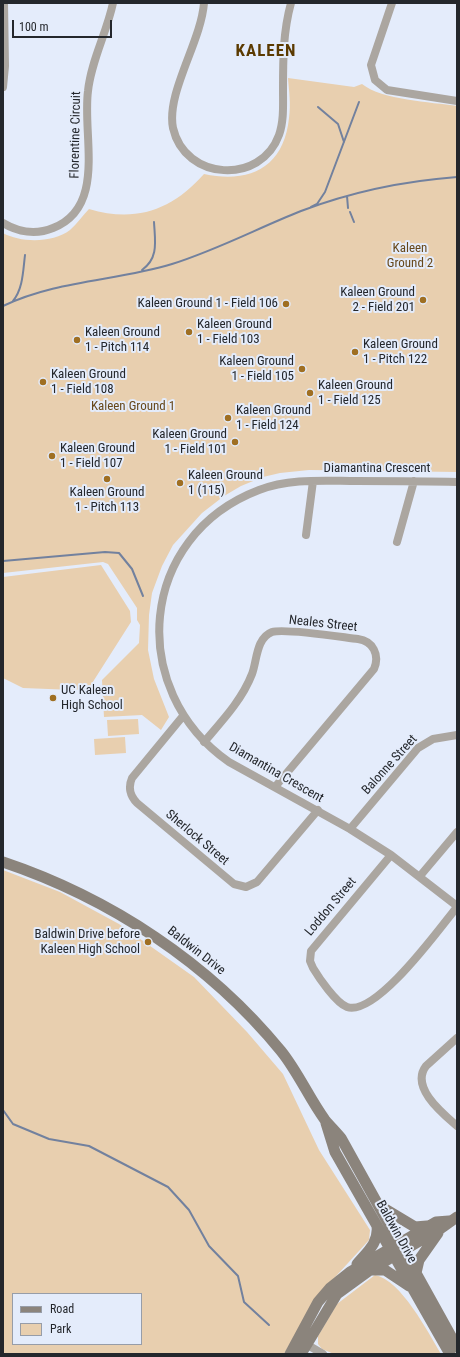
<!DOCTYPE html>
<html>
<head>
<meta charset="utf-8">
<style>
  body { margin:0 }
  #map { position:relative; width:460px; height:1357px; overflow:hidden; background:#e4ecfb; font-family:"Roboto Condensed",sans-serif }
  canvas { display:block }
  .frame { position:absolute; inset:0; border:4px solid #24272c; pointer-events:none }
  .legend { position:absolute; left:12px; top:1293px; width:130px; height:52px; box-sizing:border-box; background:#e4ecfb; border:1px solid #979da8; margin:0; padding:5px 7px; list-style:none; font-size:12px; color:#24272c }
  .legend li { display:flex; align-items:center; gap:8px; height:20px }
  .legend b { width:20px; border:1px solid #979da8 }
  .scale { position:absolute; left:12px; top:20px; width:100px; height:18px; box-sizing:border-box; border:2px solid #24272c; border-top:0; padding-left:5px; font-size:12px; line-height:14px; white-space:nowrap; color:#24272c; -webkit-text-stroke:3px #e4ecfb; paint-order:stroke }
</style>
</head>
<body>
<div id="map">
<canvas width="460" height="1357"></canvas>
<div class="frame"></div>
<ul class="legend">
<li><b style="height:5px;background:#8b847c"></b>Road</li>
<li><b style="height:11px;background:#e8cfaf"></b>Park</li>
</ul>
<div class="scale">100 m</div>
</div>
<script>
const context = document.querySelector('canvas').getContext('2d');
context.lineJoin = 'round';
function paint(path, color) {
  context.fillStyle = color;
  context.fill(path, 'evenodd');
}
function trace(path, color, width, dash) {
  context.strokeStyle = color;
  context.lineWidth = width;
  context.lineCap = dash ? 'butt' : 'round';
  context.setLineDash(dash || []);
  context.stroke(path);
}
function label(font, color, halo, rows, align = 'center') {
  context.font = font + ' "Roboto Condensed",sans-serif';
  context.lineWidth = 4;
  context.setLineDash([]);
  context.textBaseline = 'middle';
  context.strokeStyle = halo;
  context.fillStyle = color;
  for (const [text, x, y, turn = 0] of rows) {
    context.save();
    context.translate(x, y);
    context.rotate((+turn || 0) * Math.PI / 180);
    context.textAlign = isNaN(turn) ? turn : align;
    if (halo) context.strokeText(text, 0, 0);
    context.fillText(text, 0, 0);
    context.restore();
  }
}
const green = new Path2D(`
  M288,78L354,87L362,84C382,100 431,102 457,106V472L309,470L280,473L263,477L241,486L224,496L202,513L173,545L162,566L152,593L149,615L148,650L154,679L169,717L161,730L142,715L104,717L102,680L139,643L140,625L137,620V608L108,564L103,562L3,573V233C21,243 53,243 70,230C77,224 83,215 89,209C136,223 172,210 204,174C250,184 284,167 289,118C291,104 289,91 288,78Z
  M101,565L130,611L131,622L89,688L74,690L23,688L3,678V577Z
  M138,719L139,734L108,736L107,720Z
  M125,737L126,753L95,755L94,739Z
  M3,870L60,892L119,924L194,977L247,1032L283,1074L319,1150L370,1230L369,1240L317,1297L284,1354H3ZM13,1294H141V1344H13Z
  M375,1275C401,1280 428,1332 441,1354H334L322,1349L318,1344V1336L337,1304Z`);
const stream = new Path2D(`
  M318,107L338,124L344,142
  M347,196L348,208
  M311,207L317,204L325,192L359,102
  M350,212L354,222
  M142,270C159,258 155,241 154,222
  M13,301C23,289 23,271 25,255
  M3,306C57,280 117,281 172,264C217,250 258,228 301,211C351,192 404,181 457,177
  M3,561L105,552L119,553L132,569L143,596
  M3,1110L13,1124L49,1139L89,1146L168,1187L189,1210L209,1246L238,1276L244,1302L269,1325`);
const street = new Path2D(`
  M204,3C201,42 166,93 173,128C185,181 261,185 279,135C284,121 283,105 283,90C283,60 283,32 291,3
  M392,3L371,65L375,80L387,90L457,101
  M3,87L5,66L4,3
  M3,223C18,232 36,235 53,228C107,207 82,135 88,91C91,61 107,32 113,3
  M457,482C424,481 390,481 357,481C324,481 290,478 259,490C138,536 126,690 229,762L350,829L391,855L457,906
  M306,535L313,481
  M397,542L414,481
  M183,716L132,778C128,787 130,796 137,803L234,884L246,887L257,882L318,810
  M204,742C222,721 242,700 252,674C257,661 256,638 272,632C285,628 341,637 358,639C373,641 380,655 374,669L275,787
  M350,829L418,748L433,739L457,735
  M391,855L311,951L310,961L313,968C319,978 336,1003 347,1007C376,1017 439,929 457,907
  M420,876L457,832
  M457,1038L426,1066C410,1087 442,1113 457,1126
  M306,1344L323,1354`);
const secondary = new Path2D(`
  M3,862C110,898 209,963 281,1051C298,1072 309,1098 325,1120C330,1126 336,1132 341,1138L457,1347
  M326,1123L335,1152L450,1354
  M380,1206L415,1227L427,1226
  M357,1264C367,1252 379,1243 377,1226
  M371,1270H385L409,1286
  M416,1273L419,1260L438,1233
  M290,1354L318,1302L330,1288L350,1272L436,1222L449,1221
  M301,1354L337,1294L370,1270L440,1229L457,1217`);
const markers = [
  [423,300,4,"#9f6f22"],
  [286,304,4,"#9f6f22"],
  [189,332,4,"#9f6f22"],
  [77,340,4,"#9f6f22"],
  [355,352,4,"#9f6f22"],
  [302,369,4,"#9f6f22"],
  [43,382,4,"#9f6f22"],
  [310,393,4,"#9f6f22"],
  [228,418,4,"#9f6f22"],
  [235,442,4,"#9f6f22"],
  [52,456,4,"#9f6f22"],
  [107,479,4,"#9f6f22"],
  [180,483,4,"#9f6f22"],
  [53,698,4,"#9f6f22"],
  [148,942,4,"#9f6f22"]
];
const streetNames = [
  ["Florentine Circuit",76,135,-89],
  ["Diamantina Crescent",377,469],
  ["Neales Street",323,624,6],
  ["Balonne Street",390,765,-48],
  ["Diamantina Crescent",276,773,30],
  ["Sherlock Street",197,838,40],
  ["Loddon Street",331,907,-50],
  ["Baldwin Drive",196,951,38],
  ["Baldwin Drive",396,1232,61]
];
const parkNames = [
  ["Kaleen",410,249],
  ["Ground 2",410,264],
  ["Kaleen Ground 1",133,407]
];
const poiNames = [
  ["Kaleen Ground",415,293,"right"],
  ["2 - Field 201",415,308,"right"],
  ["Kaleen Ground 1 - Field 106",278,304,"right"],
  ["Kaleen Ground",197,325],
  ["1 - Field 103",197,340],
  ["Kaleen Ground",85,333],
  ["1 - Pitch 114",85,348],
  ["Kaleen Ground",363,345],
  ["1 - Pitch 122",363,360],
  ["Kaleen Ground",294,362,"right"],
  ["1 - Field 105",294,377,"right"],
  ["Kaleen Ground",51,375],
  ["1 - Field 108",51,390],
  ["Kaleen Ground",318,386],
  ["1 - Field 125",318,401],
  ["Kaleen Ground",236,411],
  ["1 - Field 124",236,426],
  ["Kaleen Ground",227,435,"right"],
  ["1 - Field 101",227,450,"right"],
  ["Kaleen Ground",60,449],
  ["1 - Field 107",60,464],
  ["Kaleen Ground",188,476],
  ["1 (115)",188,491],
  ["Kaleen Ground",107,493,"center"],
  ["1 - Pitch 113",107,508,"center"],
  ["UC Kaleen",61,691],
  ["High School",61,706],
  ["Baldwin Drive before",140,935,"right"],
  ["Kaleen High School",140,950,"right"]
];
const districtNames = [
  ["KALEEN",266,52]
];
paint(green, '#e8cfaf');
trace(stream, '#72819e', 2);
trace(street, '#aba6a0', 8);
trace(secondary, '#8b847c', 11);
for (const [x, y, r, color] of markers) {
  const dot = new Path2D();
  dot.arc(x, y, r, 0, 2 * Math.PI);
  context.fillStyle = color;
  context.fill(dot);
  trace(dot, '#e4ecfb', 1.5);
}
label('13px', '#24272c', '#e4ecfb', streetNames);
label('13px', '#67481b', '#e4ecfb', parkNames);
label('13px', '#24272c', '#e4ecfb', poiNames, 'left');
context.letterSpacing = '1px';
label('bold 17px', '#5b3a00', '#e4ecfb', districtNames);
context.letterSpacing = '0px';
</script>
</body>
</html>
